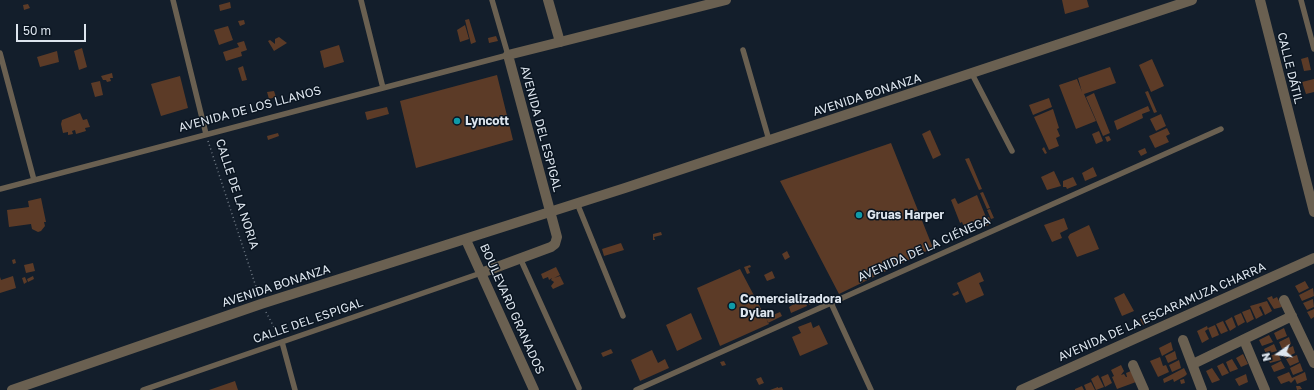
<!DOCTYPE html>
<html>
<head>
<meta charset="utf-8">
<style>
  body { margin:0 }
  #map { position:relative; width:1314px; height:390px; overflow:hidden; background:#131e2b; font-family:"Golos Text",sans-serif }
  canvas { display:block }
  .north { position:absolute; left:1258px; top:334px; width:40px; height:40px; -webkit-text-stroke:3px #0a1521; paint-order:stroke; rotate:256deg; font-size:11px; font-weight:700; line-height:16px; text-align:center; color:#dde5ee }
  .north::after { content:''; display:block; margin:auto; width:14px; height:18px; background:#dde5ee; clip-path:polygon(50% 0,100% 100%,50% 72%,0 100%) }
  .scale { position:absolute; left:16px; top:24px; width:70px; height:18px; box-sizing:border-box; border:2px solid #dde5ee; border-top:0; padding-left:5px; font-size:12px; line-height:14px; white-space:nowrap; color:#dde5ee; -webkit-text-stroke:3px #0a1521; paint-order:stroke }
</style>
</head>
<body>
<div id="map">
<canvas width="1314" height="390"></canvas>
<div class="north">N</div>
<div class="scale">50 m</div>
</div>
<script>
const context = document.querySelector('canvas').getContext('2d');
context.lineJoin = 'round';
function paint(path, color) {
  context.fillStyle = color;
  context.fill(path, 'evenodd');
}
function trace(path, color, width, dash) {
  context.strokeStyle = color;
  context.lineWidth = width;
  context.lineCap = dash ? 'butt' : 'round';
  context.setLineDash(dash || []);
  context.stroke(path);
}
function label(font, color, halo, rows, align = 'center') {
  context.font = font + ' "Golos Text",sans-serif';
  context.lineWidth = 3;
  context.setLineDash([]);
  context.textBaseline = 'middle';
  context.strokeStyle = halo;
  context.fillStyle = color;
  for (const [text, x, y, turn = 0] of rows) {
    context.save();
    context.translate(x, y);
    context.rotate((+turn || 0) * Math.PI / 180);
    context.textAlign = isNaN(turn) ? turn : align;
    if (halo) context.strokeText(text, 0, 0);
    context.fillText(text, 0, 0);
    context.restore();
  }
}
const building = new Path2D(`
  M1062,0H1087L1089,7L1065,14Z
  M230,2L231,8L220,11L219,5Z
  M28,4L30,8L24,10L23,5Z
  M469,19L476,42L471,44L465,20Z
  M244,20L245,24L240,26L238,21Z
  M465,25L469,39L460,42L457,30Z
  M228,26L233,40L219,45L214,30Z
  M496,36L498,41L489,43L488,38Z
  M279,37L287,43L274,51L268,41L270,40L275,44V39Z
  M244,41L247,50L241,52L242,56L226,61L223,52L239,47L237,43Z
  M339,45L344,62L324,68L320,51Z
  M82,48L87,67L79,70L74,51Z
  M57,51L59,62L40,67L37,57Z
  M1308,57L1311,70L1304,71L1301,59Z
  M1152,59L1164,86L1151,92L1139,65Z
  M243,66L247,80L242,81L238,68Z
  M1110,67L1116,83L1084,94L1096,121L1076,129L1059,85L1077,79L1082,92L1078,78Z
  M112,73L113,78H110L111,81L107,82L106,80H103L101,76Z
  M497,75L513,140L416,168L400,101Z
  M180,76L188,108L161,116L151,84Z
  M1314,79V92L1306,94L1302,82Z
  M100,81L103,95L95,97L91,83Z
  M274,91L276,97L269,99L267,92Z
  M1148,91L1157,112L1154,113L1145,92Z
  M1094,93L1110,133L1103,136L1086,97Z
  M1049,98L1052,107L1033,115L1029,105Z
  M1148,106L1150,111L1142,114L1143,118L1117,130L1114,121Z
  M387,107L389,114L367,120L365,112Z
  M1053,109L1059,128L1057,129L1060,136L1056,138L1059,146L1049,150L1034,117Z
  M80,113L83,120L87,119L90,127L85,128L86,131L76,134L75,130L72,131L73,134L68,135V132L63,133L61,124L62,120Z
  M1161,114L1166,126L1156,131L1150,119Z
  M1167,128L1170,134L1166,136L1169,142L1155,148L1149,136Z
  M930,130L941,155L933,159L922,134Z
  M1099,131L1103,141L1096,144L1092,134Z
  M278,133L279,136L268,140L267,136Z
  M1109,136L1111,140L1107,142L1105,137Z
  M891,143L933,248L839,294L780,181Z
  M1044,147L1047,153L1045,154L1042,149Z
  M1145,148L1147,153L1141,156L1138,151Z
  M969,158L982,189L979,190L965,159Z
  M1093,167L1097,176L1085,181L1082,173Z
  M1054,171L1061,186L1047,190L1041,177Z
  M1073,177L1077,185L1067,189L1066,187H1063V181Z
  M983,192L990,208L987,209L980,193Z
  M977,195L986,217L964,227L962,222L960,223L951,200L955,198L958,204Z
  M41,198L46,222H44L45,226L41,231L38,232L32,229L31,224L9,227L7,210L29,207L28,201Z
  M990,209L994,218L991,219L987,210Z
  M989,217L991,222L989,225L966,234L964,229Z
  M1064,218L1068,229L1060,233L1062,238L1052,242L1044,225Z
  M1089,225L1099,249L1077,257L1068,237L1070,234Z
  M661,232L662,235L654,237L655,240H653V234Z
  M621,243L624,250L604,256L602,249Z
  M787,251L790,257L785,260L782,254Z
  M15,259L16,263L13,264L12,260Z
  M33,263L35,271L26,273L24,265Z
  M750,265L751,267L748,268L750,273L747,274L744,267Z
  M556,267L560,275L554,278L560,276L564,284L553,289L551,286L554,282L551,280L552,278L549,280L548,277L543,279L541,274Z
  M740,269L769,324L720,346L697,288Z
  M772,271L775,278L767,281L764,275Z
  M980,272L984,281L979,283L984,295L966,303L957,283Z
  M13,276L16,288L0,293V277L1,280Z
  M33,276L34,279L28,282L27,279Z
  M25,277L27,282L24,284L22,278Z
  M1305,281L1309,288L1299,293L1295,286Z
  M1313,288L1314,296L1302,301L1299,295Z
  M958,291L959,294L954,296L952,294Z
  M1124,293L1134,311L1122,316L1114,298Z
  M811,295L815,302L809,305L806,298Z
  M1272,296L1273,299L1277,297L1282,307L1274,309L1267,298Z
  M804,298L807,306L791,313L789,307Z
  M1313,299L1314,307L1307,310L1303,303Z
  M1267,301L1272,311L1265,315L1261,306L1259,307L1263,315L1256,319L1250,306Z
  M1250,309L1254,319L1247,323L1242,312Z
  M1314,309V317L1311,319L1307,312Z
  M780,312L782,316L768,323L766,318Z
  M691,313L702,339L677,351L666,325Z
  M1241,313L1245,322L1238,326L1234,316Z
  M1146,316L1149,322L1143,325L1140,319Z
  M1232,317L1236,327L1230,331L1225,321Z
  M1223,321L1228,331L1221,334L1216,324Z
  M811,322L813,328L819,325L828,344L800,356L792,337L801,333L798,327Z
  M1215,325L1219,335L1212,338L1208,328Z
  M1207,326L1208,329L1205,331L1209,339L1202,343L1197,331Z
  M1284,328L1287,336L1277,340L1274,333Z
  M1269,335L1273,342L1262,346L1259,340Z
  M1289,337L1291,344L1282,349L1279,342Z
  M1171,342L1173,350L1162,356L1159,348Z
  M1274,344L1277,351L1266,354L1264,349Z
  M1293,346L1295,353L1285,358L1282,351Z
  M611,349L613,353L603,357L601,353Z
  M652,350L658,363L665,359L669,368L640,381L631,360Z
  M1175,351L1177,359L1168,363L1165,356Z
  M1278,353L1281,360L1270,363L1267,357Z
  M1243,354L1248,364L1241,367L1236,358Z
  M1297,355L1299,362L1290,366L1286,359Z
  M1160,357L1163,366L1166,365L1169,372L1158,377L1150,361Z
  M1232,359L1238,369L1230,372L1226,362Z
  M1179,360L1181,368L1172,372L1169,365Z
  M724,361L726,365L722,366L720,362Z
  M1281,361L1285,368L1274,372L1271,366Z
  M1223,363L1229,373L1222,376L1217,366Z
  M1300,363L1303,371L1293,375L1290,368Z
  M1121,365L1124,371L1121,375L1124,374L1126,377H1127L1126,373L1131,371L1136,382L1117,389L1112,377L1114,376L1111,370Z
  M1184,368L1187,374L1185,376L1174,382L1173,379L1164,383L1163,379Z
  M1212,368L1220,380L1212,383L1206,371Z
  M1289,372L1292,378L1305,372L1307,380L1297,384L1295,379L1291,383L1289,381L1281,384L1277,377Z
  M1108,374L1112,383L1105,387L1101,377Z
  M1246,374L1248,382L1239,386L1235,379Z
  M1098,375L1104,387L1096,390L1091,379Z
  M761,377L764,383L759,385L756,379Z
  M1184,379L1185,383L1181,384L1180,380Z
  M235,381L238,390H209Z
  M1091,382L1095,390H1086L1084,385Z
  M1082,386L1084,390H1075V389Z
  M1296,386H1300L1302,389L1297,390Z
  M778,387V388L782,387L783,390H770Z`);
const path = new Path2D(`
  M208,141L259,296
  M266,312L278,335`);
const service = new Path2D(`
  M173,0L206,134
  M361,0L383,88
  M1301,0L1314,49
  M743,50L769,140
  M0,53L34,180
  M972,74L1012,151
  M0,189L508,55L492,0
  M577,203L623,316
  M520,258L579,388
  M831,303L871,390
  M282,342L295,390
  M143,390L481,273
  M636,390L1221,129`);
const minor = new Path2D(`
  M560,42L726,0
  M1284,300L1314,363
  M1183,340L1202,390
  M1244,340L1265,390
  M1193,364L1292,316
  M1133,365L1144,390
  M1021,390L1314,258`);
const tertiary = new Path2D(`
  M1260,0L1314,212
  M466,240L534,390
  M481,273L551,247L555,244L557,237L508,55L560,42L548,0
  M12,390L261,304L625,188L1192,0`);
const markers = [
  [457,121,4,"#0f9aa8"],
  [859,215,4,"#0f9aa8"],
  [732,306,4,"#0f9aa8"]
];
const streetNames = [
  ["CALLE DÁTIL",1290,68,76],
  ["AVENIDA BONANZA",867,95,-18],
  ["AVENIDA DE LOS LLANOS",250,109,-15],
  ["AVENIDA DEL ESPIGAL",541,129,75],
  ["CALLE DE LA NORIA",237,194,72],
  ["AVENIDA DE LA CIÉNEGA",924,249,-24],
  ["AVENIDA BONANZA",276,286,-18],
  ["BOULEVARD GRANADOS",512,309,66],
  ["AVENIDA DE LA ESCARAMUZA CHARRA",1162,312,-24],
  ["CALLE DEL ESPIGAL",308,321,-19]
];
const poiNames = [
  ["Lyncott",465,121],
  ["Gruas Harper",867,215],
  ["Comercializadora",740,299],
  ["Dylan",740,313]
];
paint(building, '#5c3b27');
trace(path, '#717b86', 1.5, [1, 3]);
trace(service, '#6a6051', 5.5);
trace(minor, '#6a6051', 10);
trace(tertiary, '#6a6051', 10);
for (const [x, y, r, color] of markers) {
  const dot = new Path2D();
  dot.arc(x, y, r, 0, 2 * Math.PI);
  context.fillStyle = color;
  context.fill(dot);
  trace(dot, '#0a1521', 1.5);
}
label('12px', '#dde5ee', '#0a1521', streetNames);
label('bold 12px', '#dde5ee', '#0a1521', poiNames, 'left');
</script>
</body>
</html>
